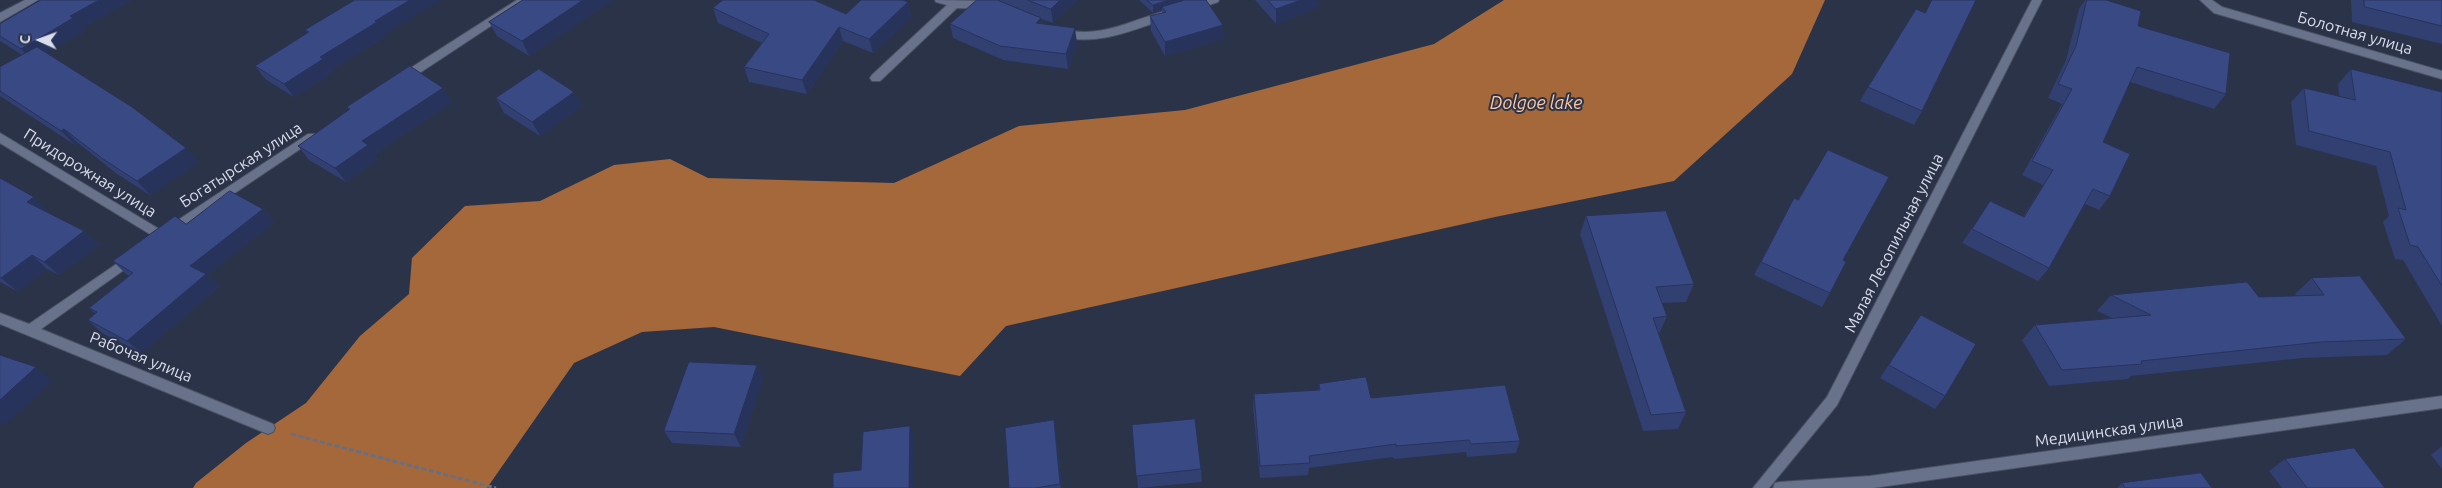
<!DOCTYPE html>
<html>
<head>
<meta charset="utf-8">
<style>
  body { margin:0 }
  #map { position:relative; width:2442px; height:488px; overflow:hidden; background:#2b3349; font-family:Ubuntu,sans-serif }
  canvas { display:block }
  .north { position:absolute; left:15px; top:15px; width:50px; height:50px; -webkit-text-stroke:4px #2b3349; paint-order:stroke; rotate:272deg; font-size:14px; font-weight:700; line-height:20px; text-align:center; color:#d9deec }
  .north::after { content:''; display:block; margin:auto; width:18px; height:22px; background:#d9deec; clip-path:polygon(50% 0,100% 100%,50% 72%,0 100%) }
</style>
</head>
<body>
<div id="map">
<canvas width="2442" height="488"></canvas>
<div class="north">С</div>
</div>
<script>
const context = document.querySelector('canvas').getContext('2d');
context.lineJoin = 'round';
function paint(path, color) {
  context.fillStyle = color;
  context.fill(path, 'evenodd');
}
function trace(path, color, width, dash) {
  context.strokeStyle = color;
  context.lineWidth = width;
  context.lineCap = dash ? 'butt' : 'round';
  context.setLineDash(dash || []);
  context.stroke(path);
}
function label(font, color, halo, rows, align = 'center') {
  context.font = font + ' Ubuntu,sans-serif';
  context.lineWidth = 4;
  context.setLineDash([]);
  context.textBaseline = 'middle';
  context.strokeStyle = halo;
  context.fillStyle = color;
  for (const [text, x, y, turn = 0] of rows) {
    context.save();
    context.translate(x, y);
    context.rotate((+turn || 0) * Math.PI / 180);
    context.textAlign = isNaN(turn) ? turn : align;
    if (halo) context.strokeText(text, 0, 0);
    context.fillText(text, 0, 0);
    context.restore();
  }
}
const water = new Path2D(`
  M1504,0H1825L1792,74L1674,181L1495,217L1006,326L960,376L714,327L642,332L574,363L487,488H193L196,483L246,443L306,403L360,336L409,294L412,258L465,206L540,201L614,165L670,159L708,178L894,183L1019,126L1185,110L1434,44Z`);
const path = new Path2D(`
  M291,434L496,488`);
const minor = new Path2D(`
  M25,0H38L0,22V13Z
  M517,0H530L406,82H398L396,79L398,76Z
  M935,0L987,1L992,5L987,9L957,8L880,81H872L870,78L872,75L947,5L936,2Z
  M1202,0H1219L1218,2L1192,11L1187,7L1188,4Z
  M2032,0H2042L1837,405L1769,488H1753L1827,397Z
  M2200,0H2212L2222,7L2442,71V79L2214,13Z
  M1165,11L1170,15L1169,18C1132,30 1097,47 1058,36L1057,33L1062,29C1099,39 1130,21 1165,11Z
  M0,133L164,232L166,228L308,134H316L318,137L174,234L168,235L167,240L163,242L0,143Z
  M131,254L135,256L137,259L135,262L41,329L273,424L275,428L273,432L268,434L263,432L0,324V313L29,324Z
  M2442,396V408L1873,488H1773L1775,483L1780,482L1870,476Z`);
const wall = new Path2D(`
  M41,0H131L82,28L84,31L46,53L199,162L150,195L117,174L78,143L75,145L0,96V67L22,55L0,41V24Z
  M523,0H612L529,56L497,36L489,22Z
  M977,0H1077L1053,23L1041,19L1042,24L1077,43L1068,69L1003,60L953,38L950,24Z
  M1139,0H1206L1223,25V39L1165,56L1151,31L1150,16L1162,13V10L1153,13Z
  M1255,0H1318L1317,8L1276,24Z
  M2085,0H2106L2138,26L2226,94L2214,109L2130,82L2103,142L2110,196L2099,210L2085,204L2049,268L2038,281L1962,243L1990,201L2023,217L2043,185L2022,175L2062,104L2048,98L2066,60L2079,9Z
  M2351,0H2442V44L2352,22Z
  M908,2L911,17L873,53L843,41L807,94L749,82L744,67L762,43L718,23L713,8L846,14Z
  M305,30L385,34L386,36L331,70L333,72L294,97L265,79L255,66L307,33Z
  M2351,69L2442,92V326L2403,260L2395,259L2383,222L2389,216L2376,166L2296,145L2291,102L2304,88L2339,96L2338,84Z
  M1868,87L1922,111L1914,125L1860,101Z
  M443,88L452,102L374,154L378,159L346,182L309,160L298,146L349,110L347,107Z
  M574,92L582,106L540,136L504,113L496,98Z
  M0,178L48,211L47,212L84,231L99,245L59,275L47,269L17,291L0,282Z
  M1794,198L1798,200L1843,260L1830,293L1822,307L1754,275Z
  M263,209L274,222L207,275L219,287L141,353L102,333L88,320L96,314L89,308L129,276L126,274L113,261L186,224Z
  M1586,216L1694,284L1686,302L1662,303L1667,316L1659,334L1686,412L1678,429L1643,431L1580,234Z
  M2312,278L2406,339L2387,355L2303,358L2131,376L2128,379L2049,386L2022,340L2035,325L2112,318L2097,311L2111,295L2259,297L2297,296L2295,294Z
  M1921,315L1945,396L1935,409L1880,378Z
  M757,365L763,378L741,447L672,443L664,431Z
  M1319,384L1371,398L1520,441L1516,453L1467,457L1466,452L1394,459L1393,457L1309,468L1308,475L1260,478L1253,407L1254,394L1318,390Z
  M1054,420L1056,433L1062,488H1009Z
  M1132,425L1201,469L1202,482L1138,488Z
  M2442,446V469L2431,455Z
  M2285,459L2385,488H2282L2269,471Z
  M2122,483L2212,488H2117Z`);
const shadedWall = new Path2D(`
  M99,0H131L82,28L84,31L33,61L21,49L70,16Z
  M410,0H441L385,34L386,36L331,70L333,72L294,97L284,84L320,57L375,21Z
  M583,0H612L529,56L522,41Z
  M1060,0H1077L1053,23L1051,9Z
  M1169,0H1190L1162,7V10L1153,13V5Z
  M1301,0H1318L1317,8L1276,24V9Z
  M908,2L911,17L873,53L869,39Z
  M1041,18L1043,32L1036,23Z
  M1223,25V39L1165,56V42Z
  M839,27L843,41L807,94L802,80Z
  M1075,28L1077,43L1068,69L1066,54Z
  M443,88L452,102L374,154L378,159L346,182L335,168L362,141Z
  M574,92L582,106L540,136L532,122Z
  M64,129L78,143L75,145L61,131Z
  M186,148L199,162L150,195L137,181Z
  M34,197L48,211L42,216L27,202Z
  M263,209L274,222L207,275L219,287L141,353L127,341L190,266Z
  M84,231L99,245L59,275L44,262Z
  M32,255L47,269L17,291L1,278Z
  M757,365L763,378L741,447L734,434Z
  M36,367L52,381L5,425L0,422V400Z
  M1054,420L1056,433L1062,488H1061L1060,484Z
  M910,426L914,438V488H909Z`);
const building = new Path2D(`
  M41,0H99L70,16L73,18L21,49L0,36V24Z
  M355,0H410L375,21L377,22L320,57L323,59L284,84L255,66L309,32L305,30Z
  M523,0H583L522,41L489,22Z
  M723,0H814L846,14L861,0H902L908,2L869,39L839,27L802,80L744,67L769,34L713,8Z
  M977,0H997L1041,18L1036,23L1075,28L1066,54L1000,46L950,24Z
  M1028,0H1060L1051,9Z
  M1147,0H1169L1153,5Z
  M1185,0H1206L1223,25L1165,42L1150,16L1166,12L1162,7Z
  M1268,0H1301L1276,9Z
  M1932,0H1976L1922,111L1868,87L1916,9L1925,13Z
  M2087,0H2106L2141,11L2138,26L2230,53L2226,94L2137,67L2103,142L2130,154L2110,196L2093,189L2049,268L1972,229L1990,201L2024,217L2053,170L2032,161L2072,89L2058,84L2076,46Z
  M2364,0H2442V26L2365,7Z
  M37,47L132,107L186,148L137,181L103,159L64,129L61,131L0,91V67Z
  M410,66L443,88L362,141L368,145L335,168L298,146L350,109L347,107Z
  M539,69L574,92L532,122L496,98Z
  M2351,69L2442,92V286L2418,247L2410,245L2398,208L2406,210L2390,152L2309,131L2304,88L2355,100Z
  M1828,150L1889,177L1843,260L1846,262L1830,293L1761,262L1794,198L1798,200Z
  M0,178L34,197L27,202L84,231L44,262L32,255L1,278L0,277Z
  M230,191L263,209L190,266L206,274L127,341L88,320L97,312L89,308L133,273L113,261L175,216L186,224Z
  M1666,211L1694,284L1656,287L1667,316L1653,318L1686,412L1651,415L1586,216Z
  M2360,276L2406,339L2320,342L2141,361L2142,364L2062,370L2035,325L2151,315L2111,295L2247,282L2259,297L2324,295L2312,278Z
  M1921,315L1976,344L1945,396L1889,365Z
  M0,355L36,367L0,400Z
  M689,362L757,365L734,434L664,431Z
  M1366,377L1371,398L1505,385L1520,441L1471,444L1469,440L1396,446V444L1309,456L1310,463L1260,466L1254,394L1320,390L1319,384Z
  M1195,419L1201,469L1136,476L1132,425Z
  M1054,420L1060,484L1035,488H1009L1005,428Z
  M910,426L909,488H833V473L861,470L863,432Z
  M2354,448L2385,488H2307L2285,459Z
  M2201,473L2212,488H2125L2122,483Z`);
const streetNames = [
  ["Болотная улица",2355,33,16],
  ["Богатырская улица",241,165,-33],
  ["Придорожная улица",90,173,32],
  ["Малая Лесопильная улица",1894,243,-63],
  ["Рабочая улица",141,357,22],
  ["Медицинская улица",2109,431,-8]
];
const waterNames = [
  ["Dolgoe lake",1536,103]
];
paint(water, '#a5683a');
trace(minor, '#4b5164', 2);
trace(path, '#696f83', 3, [5, 2.5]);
paint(minor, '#69728b');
paint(wall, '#313f71');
paint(shadedWall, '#28335c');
paint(building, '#394983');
trace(building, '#28335c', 1);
label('16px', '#d9deec', '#2b3349', streetNames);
label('italic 18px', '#fcc7a2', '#2b3349', waterNames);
</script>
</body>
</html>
